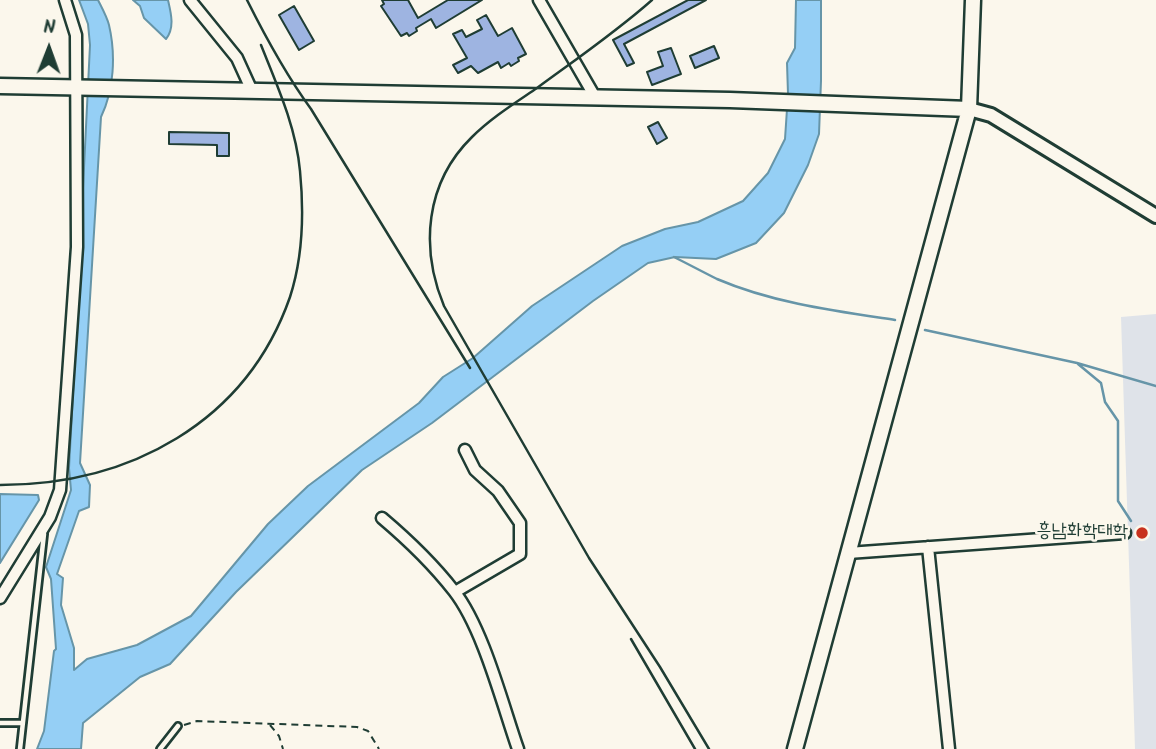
<!DOCTYPE html>
<html>
<head>
<meta charset="utf-8">
<style>
  body { margin:0 }
  #map { position:relative; width:1156px; height:749px; overflow:hidden; background:#fbf7ec; font-family:Kalam,sans-serif }
  canvas { display:block }
  .north { position:absolute; left:14px; top:14px; width:70px; height:70px; -webkit-text-stroke:5px #fbf7ec; paint-order:stroke; rotate:1deg; font-size:19px; font-weight:700; line-height:28px; text-align:center; color:#1f3d34 }
  .north::after { content:''; display:block; margin:auto; width:24px; height:32px; background:#1f3d34; clip-path:polygon(50% 0,100% 100%,50% 72%,0 100%) }
</style>
</head>
<body>
<div id="map">
<canvas width="1156" height="749"></canvas>
<div class="north">N</div>
</div>
<script>
const context = document.querySelector('canvas').getContext('2d');
context.lineJoin = 'round';
function paint(path, color) {
  context.fillStyle = color;
  context.fill(path, 'evenodd');
}
function trace(path, color, width, dash) {
  context.strokeStyle = color;
  context.lineWidth = width;
  context.lineCap = dash ? 'butt' : 'round';
  context.setLineDash(dash || []);
  context.stroke(path);
}
function label(font, color, halo, rows, align = 'center') {
  context.font = font + ' Kalam,"Poor Story",sans-serif';
  context.lineWidth = 5;
  context.setLineDash([]);
  context.textBaseline = 'middle';
  context.strokeStyle = halo;
  context.fillStyle = color;
  for (const [text, x, y, turn = 0] of rows) {
    context.save();
    context.translate(x, y);
    context.rotate((+turn || 0) * Math.PI / 180);
    context.textAlign = isNaN(turn) ? turn : align;
    if (halo) context.strokeText(text, 0, 0);
    context.fillText(text, 0, 0);
    context.restore();
  }
}
const built = new Path2D(`
  M1156,314V749H1135L1121,317Z`);
const water = new Path2D(`
  M79,0H98C102,8 107,17 109,25C116,55 114,90 101,117L80,463L90,485L89,507L79,511L57,574L63,578L61,605L74,648V670L87,659L137,645L191,616L268,524L308,486L419,403L443,377L473,358L532,306L622,246L665,229L698,222L743,201L768,173L785,139L788,94L787,63L795,48L796,0H821V81L819,134L808,165L784,213L756,243L716,259L675,257L648,263L593,301L432,423L362,470L236,592L170,664L140,677L83,723L81,749H37L44,731L54,651L56,649L51,579L46,567L71,490L69,468L72,413L90,45L88,24Z
  M133,0H168C171,13 175,28 166,39L144,18L140,6Z
  M0,494L38,495L39,500L0,563Z`);
const stream = new Path2D(`
  M674,257C688,264 703,272 717,279C773,303 835,311 895,320
  M925,330L1077,363L1156,386
  M1078,364L1101,383L1105,402L1118,421V501L1131,521`);
const building = new Path2D(`
  M382,0H408L418,18L448,0H482L436,28L431,19L416,28L417,31L409,36L407,33L401,36L381,6L384,4Z
  M688,0H706L624,44L634,63L627,66L613,40Z
  M294,6L314,41L299,50L279,15Z
  M486,15L498,36L512,28L526,54L518,58L519,61L511,66L509,63L501,68L498,62L478,73L471,66L458,73L453,65L467,58L453,34L462,30L466,37L482,29L477,20Z
  M714,46L719,58L695,68L690,56Z
  M671,48L681,74L652,85L647,72L663,66L658,52Z
  M658,122L667,138L657,144L648,127Z
  M169,132L229,133V156H217V145L169,144Z`);
const path = new Path2D(`
  M184,725L197,721L357,727L368,731L379,749
  M270,725L279,736L283,749`);
const service = new Path2D(`
  M0,723H23
  M20,749L44,534
  M160,749L178,726`);
const minor = new Path2D(`
  M190,0L237,58L252,91
  M539,0L595,97
  M382,518C408,540 433,564 454,591C483,628 502,703 518,749
  M928,547L949,749
  M848,553L1125,533
  M455,592L520,554V523L498,491L475,470L465,450
  M0,598L50,517L60,490L77,247L76,35L65,0`);
const tertiary = new Path2D(`
  M969,109L991,115L1156,216`);
const secondary = new Path2D(`
  M0,86L730,100L969,109
  M795,749L969,109L973,0`);
const rail = new Path2D(`
  M247,0C266,38 286,75 311,109L470,368
  M652,0C616,32 575,60 537,88C515,103 491,118 472,137C425,183 420,248 444,306L589,558L660,667L709,749
  M0,485C129,485 246,423 290,297C303,257 304,212 300,171C296,127 277,85 261,45
  M631,639L695,749`);
const markers = [
  [1142,533,7,"#c8321e"]
];
const poiNames = [
  ["흥남화학대학",1128,533]
];
paint(built, '#dfe3e9');
paint(water, '#95cff5');
trace(water, '#6695a8', 2);
trace(stream, '#6695a8', 2.5);
paint(building, '#9eb4e1');
trace(building, '#1f3d34', 2);
trace(service, '#1f3d34', 10);
trace(minor, '#1f3d34', 15);
trace(tertiary, '#1f3d34', 18);
trace(secondary, '#1f3d34', 19);
trace(path, '#1f3d34', 2, [7, 5]);
trace(service, '#fbf7ec', 4.5);
trace(minor, '#fbf7ec', 10);
trace(tertiary, '#fbf7ec', 12);
trace(secondary, '#fbf7ec', 14);
trace(rail, '#1f3d34', 2.5);
for (const [x, y, r, color] of markers) {
  const dot = new Path2D();
  dot.arc(x, y, r, 0, 2 * Math.PI);
  context.fillStyle = color;
  context.fill(dot);
  trace(dot, '#fbf7ec', 2.5);
}
label('19px', '#1f3d34', '#fbf7ec', poiNames, 'right');
</script>
</body>
</html>
